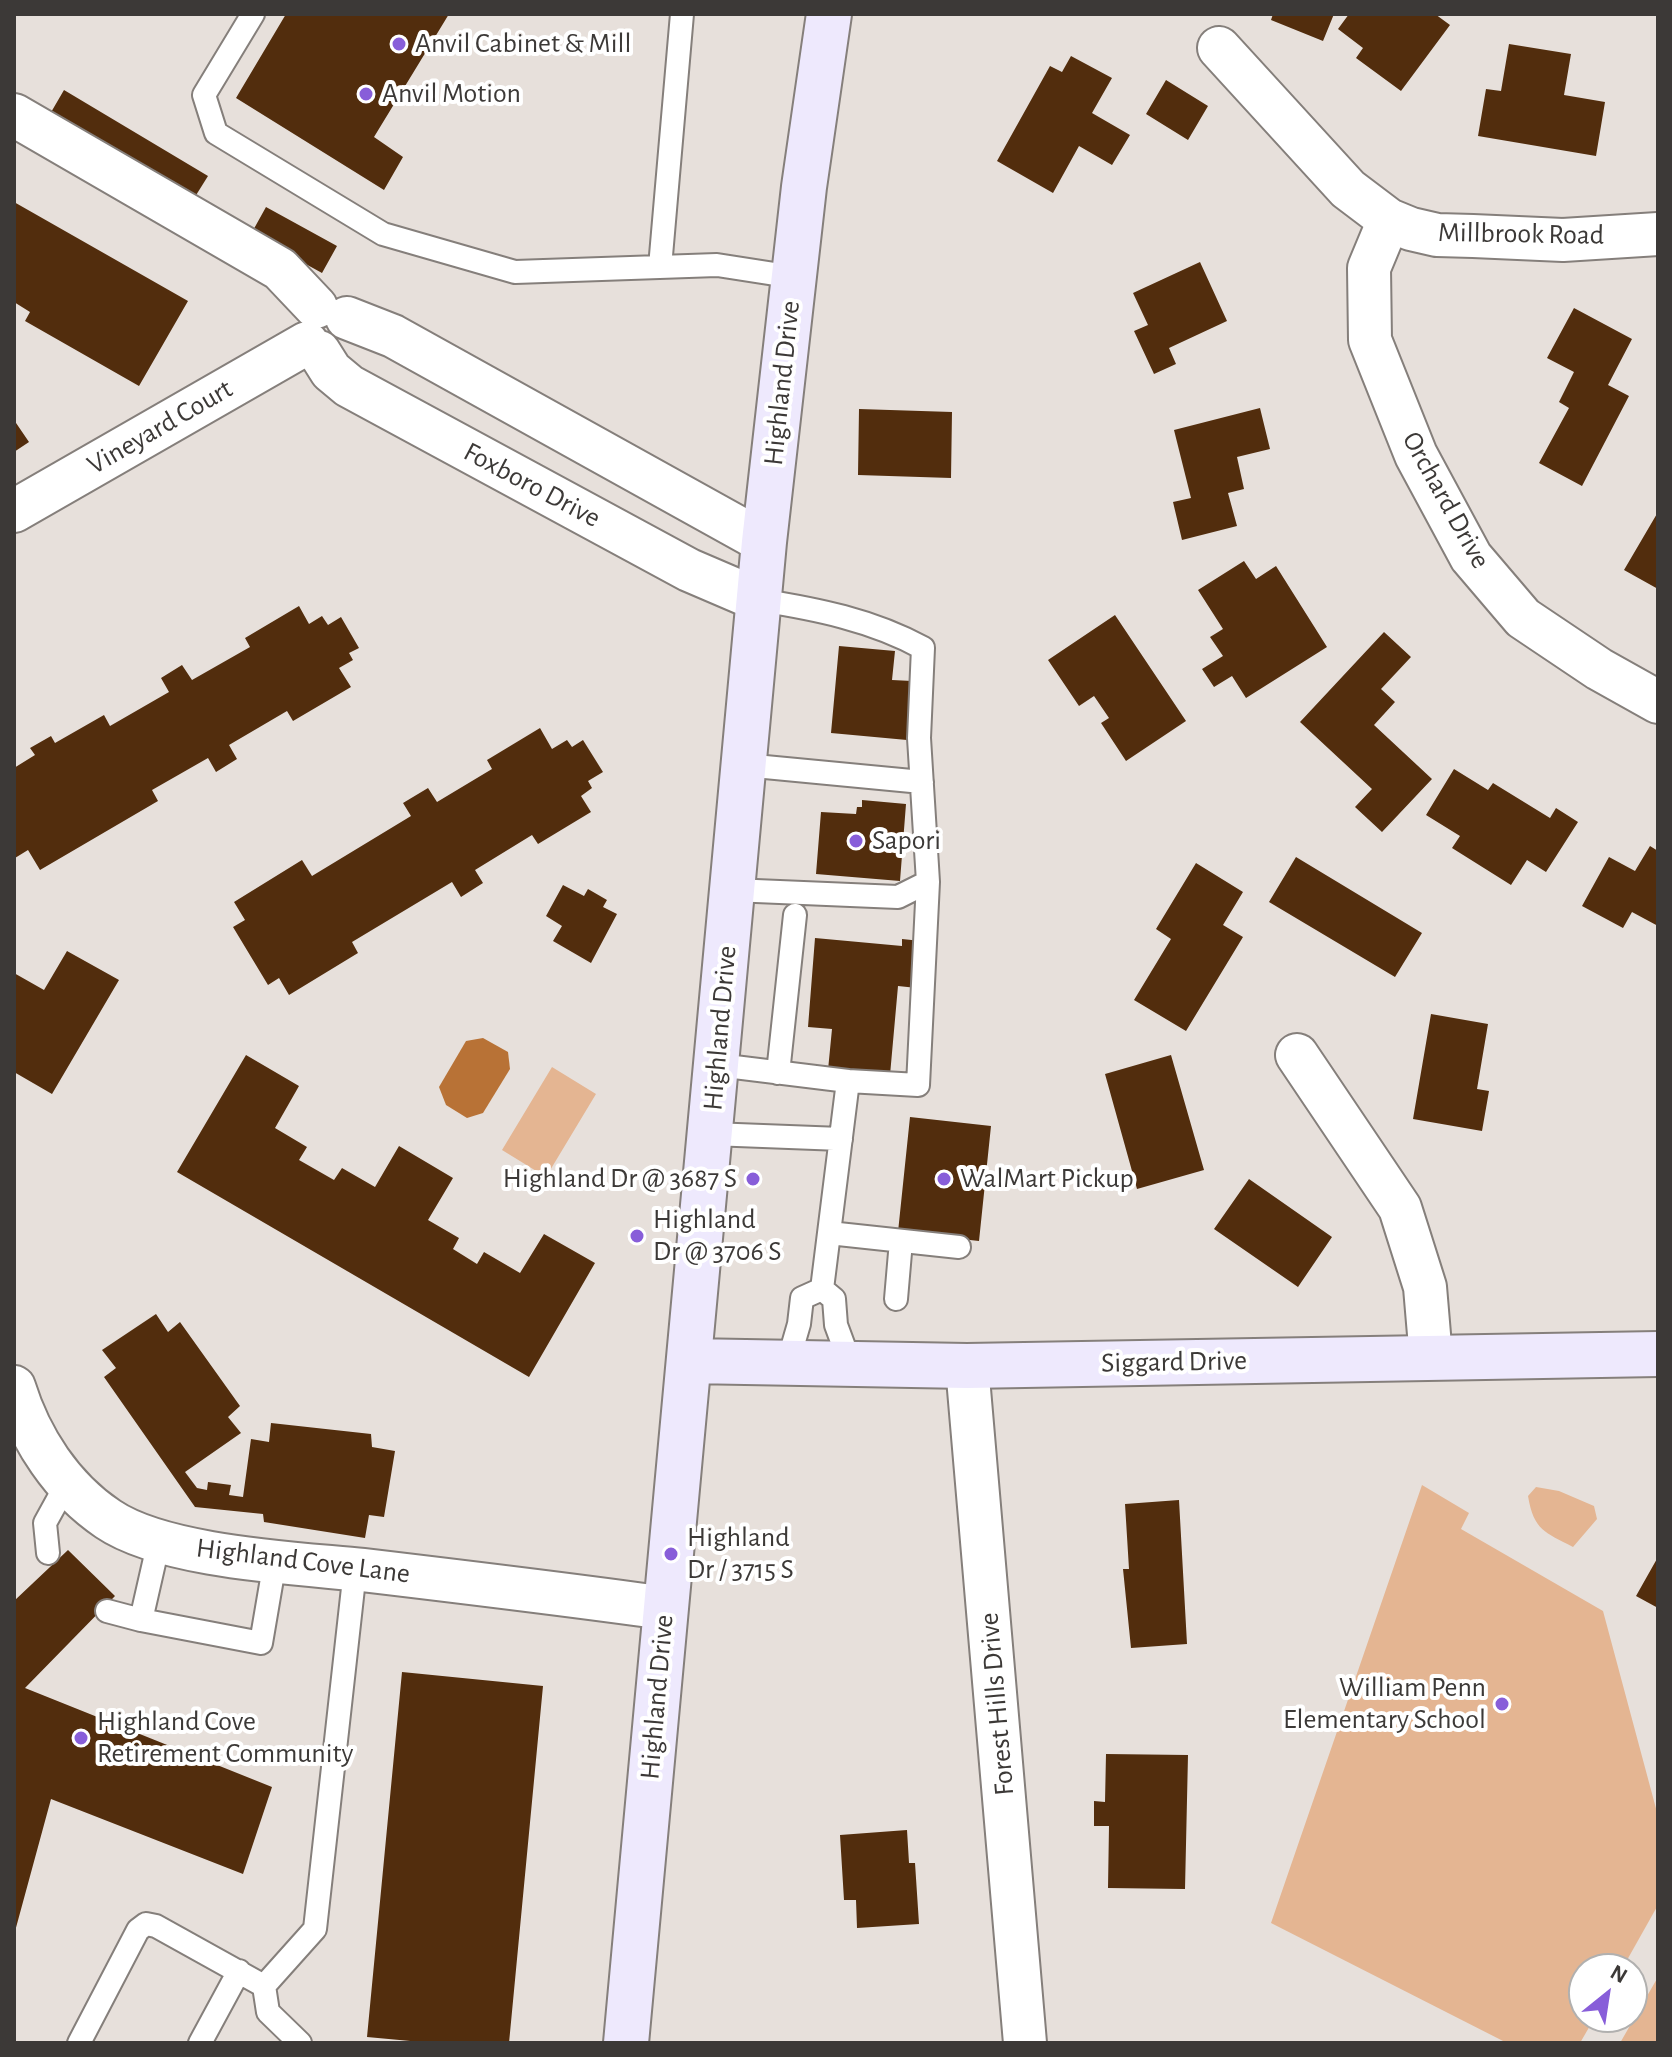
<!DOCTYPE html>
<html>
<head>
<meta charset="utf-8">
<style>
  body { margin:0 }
  #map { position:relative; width:1672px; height:2057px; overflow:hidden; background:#e7e0db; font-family:"Alegreya Sans",sans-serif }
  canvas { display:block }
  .frame { position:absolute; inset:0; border:16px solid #3c3937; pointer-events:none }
  .north { position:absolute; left:1568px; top:1953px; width:80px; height:80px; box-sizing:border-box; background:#fff; border:2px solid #b1b0af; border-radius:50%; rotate:30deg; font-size:22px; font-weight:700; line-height:32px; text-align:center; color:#3c3937 }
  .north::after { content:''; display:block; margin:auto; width:28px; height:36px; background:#885ed9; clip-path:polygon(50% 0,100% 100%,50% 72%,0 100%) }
</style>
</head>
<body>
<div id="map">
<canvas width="1672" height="2057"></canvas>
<div class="frame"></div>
<div class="north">N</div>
</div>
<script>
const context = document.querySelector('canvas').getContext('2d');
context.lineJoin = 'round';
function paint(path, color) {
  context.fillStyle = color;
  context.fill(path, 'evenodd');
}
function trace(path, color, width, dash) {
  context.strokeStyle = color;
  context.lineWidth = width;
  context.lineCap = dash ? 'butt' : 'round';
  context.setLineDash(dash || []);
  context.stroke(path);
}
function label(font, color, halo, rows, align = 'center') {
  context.font = font + ' "Alegreya Sans",sans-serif';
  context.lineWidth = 8;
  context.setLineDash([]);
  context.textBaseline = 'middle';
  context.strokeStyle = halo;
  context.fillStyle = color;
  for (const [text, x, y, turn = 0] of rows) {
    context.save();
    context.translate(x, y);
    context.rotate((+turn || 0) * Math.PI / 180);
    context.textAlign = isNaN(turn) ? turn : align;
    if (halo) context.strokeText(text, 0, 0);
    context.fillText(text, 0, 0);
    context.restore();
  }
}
const green = new Path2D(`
  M552,1067L596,1094L546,1177L502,1150Z
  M1422,1485L1469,1513L1461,1529L1603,1611L1658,1816V1905L1622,1969H1584V2017H1595L1580,2043H1507L1271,1923Z
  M1536,1487L1559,1491L1594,1506L1597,1519L1573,1547C1545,1532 1534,1531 1528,1496Z
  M1658,1977V2043H1620Z`);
const water = new Path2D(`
  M483,1038L508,1052L510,1069L483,1113L467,1118L446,1105L439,1087L466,1041Z`);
const building = new Path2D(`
  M286,14H449L374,137L403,157L384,190L236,98Z
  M1273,14H1334L1323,41L1271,20Z
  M1349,14H1435L1450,25L1401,91L1356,58L1363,48L1338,29Z
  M1509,44L1571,54L1564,95L1605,102L1596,156L1478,136L1486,89L1501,91Z
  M1071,56L1112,78L1092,113L1130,135L1112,165L1079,146L1053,193L997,161L1050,66L1062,72Z
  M1166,80L1208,106L1188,140L1146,114Z
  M64,90L208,176L193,200L50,114Z
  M14,202L188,301L139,386L25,321L30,312L14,302Z
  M266,207L337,246L322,273L251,234Z
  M1200,262L1227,321L1169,348L1176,364L1154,374L1134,331L1148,325L1133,293Z
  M1574,308L1632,339L1608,385L1629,396L1582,486L1539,463L1569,408L1559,402L1574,372L1547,358Z
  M1260,408L1270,449L1237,457L1244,489L1228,493L1237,526L1182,540L1173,502L1191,498L1174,430Z
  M859,409L952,412L951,478L858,475Z
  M14,420L29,442L14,452Z
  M1658,512V589L1624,570Z
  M1244,561L1256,579L1276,566L1327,647L1246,698L1232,676L1214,687L1202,669L1223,656L1210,637L1223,629L1198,590Z
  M299,606L309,624L322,616L328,625L341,617L359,648L349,653L353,660L339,668L351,687L293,721L287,711L229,745L237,759L216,772L208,758L152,790L158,801L40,870L28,850L15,858L14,768L35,755L30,748L51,736L55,743L104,715L110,726L169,692L161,678L182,665L192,680L250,647L245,638Z
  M1115,615L1186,721L1126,761L1101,723L1109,718L1094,696L1079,706L1048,660Z
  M1384,632L1411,657L1381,689L1395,702L1374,725L1432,779L1382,832L1355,807L1372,789L1300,722Z
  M839,646L895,651L892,680L912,681L907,740L831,733Z
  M540,728L552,749L567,740L572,747L583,740L603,772L588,781L592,788L581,796L591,812L538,844L532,835L475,870L483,883L461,897L452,882L352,942L358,953L289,995L279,978L268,985L233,927L245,920L234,902L302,860L312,876L411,816L403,803L428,788L437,802L492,769L487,760Z
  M1454,769L1488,790L1493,783L1550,818L1556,808L1578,822L1546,872L1527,860L1511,885L1452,848L1460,836L1426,815Z
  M862,800L906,804L900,881L816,874L821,812L856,814L857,807H862Z
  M1650,846L1658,851V926L1632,912L1623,928L1582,906L1609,857L1635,871Z
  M1296,857L1422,933L1395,977L1269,902Z
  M1196,863L1243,892L1223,925L1243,937L1186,1031L1134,1000L1171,939L1156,929Z
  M563,885L584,896L588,889L607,900L603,907L617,914L591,963L553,941L562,926L546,916Z
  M815,938L902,946V939L921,941L917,988L898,986L890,1075L828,1070L832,1029L808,1027Z
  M67,951L119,980L52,1094L14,1072V973L44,990Z
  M1431,1014L1488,1024L1477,1089L1489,1091L1482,1131L1413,1119Z
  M246,1055L299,1086L275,1128L307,1147L299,1160L334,1180L342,1168L375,1187L399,1146L453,1178L428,1220L459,1238L453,1249L477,1264L484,1252L520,1273L544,1234L595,1263L529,1377L177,1172Z
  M1171,1055L1204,1170L1137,1189L1105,1074Z
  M910,1117L991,1126L979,1241L898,1232Z
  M1249,1179L1332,1237L1298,1287L1214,1229Z
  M156,1314L168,1332L180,1322L240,1406L228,1417L241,1433L185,1472L197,1488L207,1490L208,1482L231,1485L229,1495L243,1497L251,1439L269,1442L271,1423L371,1434L372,1447L395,1451L384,1517L369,1515L365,1538L264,1522L263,1514L195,1507L104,1377L116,1368L102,1350Z
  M1179,1500L1187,1644L1131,1648L1123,1569H1129L1125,1504Z
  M68,1550L115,1596L25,1688L272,1787L243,1874L51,1799L14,1935V1601Z
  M1658,1557V1608L1636,1596Z
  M402,1672L543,1686L509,2043H432L367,2037Z
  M1106,1754L1188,1755L1185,1889L1108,1888L1109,1826H1094V1801L1105,1802Z
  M907,1830L909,1863H915L919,1924L857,1928L856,1900H844L840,1835Z`);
const lane = new Path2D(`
  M253,14L204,95L216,133L383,234L515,272L717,265L794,277
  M660,267L682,14
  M744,765L922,782
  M732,890L898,897L928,882L919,738L923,648C872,620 816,609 759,600
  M718,1065L848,1081
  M778,1073L795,915
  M711,1134L841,1139
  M829,1233L959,1247
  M822,1289L848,1081L918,1085L928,882
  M822,1289L834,1299L836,1325L850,1363
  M896,1299L901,1241
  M788,1362L799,1324L802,1298L822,1289
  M159,1541L141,1620L261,1643L275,1561
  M48,1553L45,1523L67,1483
  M107,1611L141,1620
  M264,1986L268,2012L300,2043
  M79,2043L138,1930L146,1924L156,1926L264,1986L315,1929L355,1570
  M200,2043L239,1971`);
const street = new Path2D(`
  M1219,48L1348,189L1389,220L1411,229L1437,235L1473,236L1563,240L1658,234
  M14,115L280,269L316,307
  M1389,220L1369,268L1370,340L1416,455L1471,557L1523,618L1599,669L1658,702
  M347,318L393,336L764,542
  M319,352L331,371L349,386L689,570L759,600
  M14,511L307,343
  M1297,1055L1400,1208L1425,1287L1431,1358
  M967,1366L1025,2043
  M14,1387C30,1439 62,1488 108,1519C164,1557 294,1563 363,1570C464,1582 565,1594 665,1608`);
const secondary = new Path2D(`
  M690,1361L967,1366L1658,1354
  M626,2043L764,542L804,187L829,14`);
const markers = [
  [399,44,8,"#885ed9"],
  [366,94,8,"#885ed9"],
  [856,841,8,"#885ed9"],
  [753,1179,8,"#885ed9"],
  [944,1179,8,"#885ed9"],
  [637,1236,8,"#885ed9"],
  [671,1554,8,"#885ed9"],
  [1502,1704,8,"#885ed9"],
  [81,1738,8,"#885ed9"]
];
const poiNames = [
  ["Anvil Cabinet & Mill",415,44],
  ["Anvil Motion",382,94],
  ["Sapori",872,841],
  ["Highland Dr @ 3687 S",737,1179,"right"],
  ["WalMart Pickup",960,1179],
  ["Highland",653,1220],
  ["Dr @ 3706 S",653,1252],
  ["Highland",687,1538],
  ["Dr / 3715 S",687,1570],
  ["William Penn",1486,1688,"right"],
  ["Elementary School",1486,1720,"right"],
  ["Highland Cove",97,1722],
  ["Retirement Community",97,1754]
];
const streetNames = [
  ["Millbrook Road",1521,234,1],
  ["Highland Drive",782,383,-84],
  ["Vineyard Court",160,427,-30],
  ["Foxboro Drive",532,485,28],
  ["Orchard Drive",1446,500,61],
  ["Highland Drive",720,1028,-85],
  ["Siggard Drive",1174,1362,-1],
  ["Highland Cove Lane",303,1561,7],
  ["Highland Drive",657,1697,-85],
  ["Forest Hills Drive",997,1704,-95]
];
paint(green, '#e4b592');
paint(water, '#b87236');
paint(building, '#522d0d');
trace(lane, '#857f7b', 26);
trace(street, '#857f7b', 46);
trace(secondary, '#857f7b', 48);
trace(lane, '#fff', 22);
trace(street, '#fff', 42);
trace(secondary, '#eee9fd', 44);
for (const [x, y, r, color] of markers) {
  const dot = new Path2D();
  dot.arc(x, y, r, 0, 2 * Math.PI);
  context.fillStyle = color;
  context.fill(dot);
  trace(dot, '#fff', 3);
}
label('28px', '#3c3937', '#fff', poiNames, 'left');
label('28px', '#3c3937', '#fff', streetNames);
</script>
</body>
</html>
